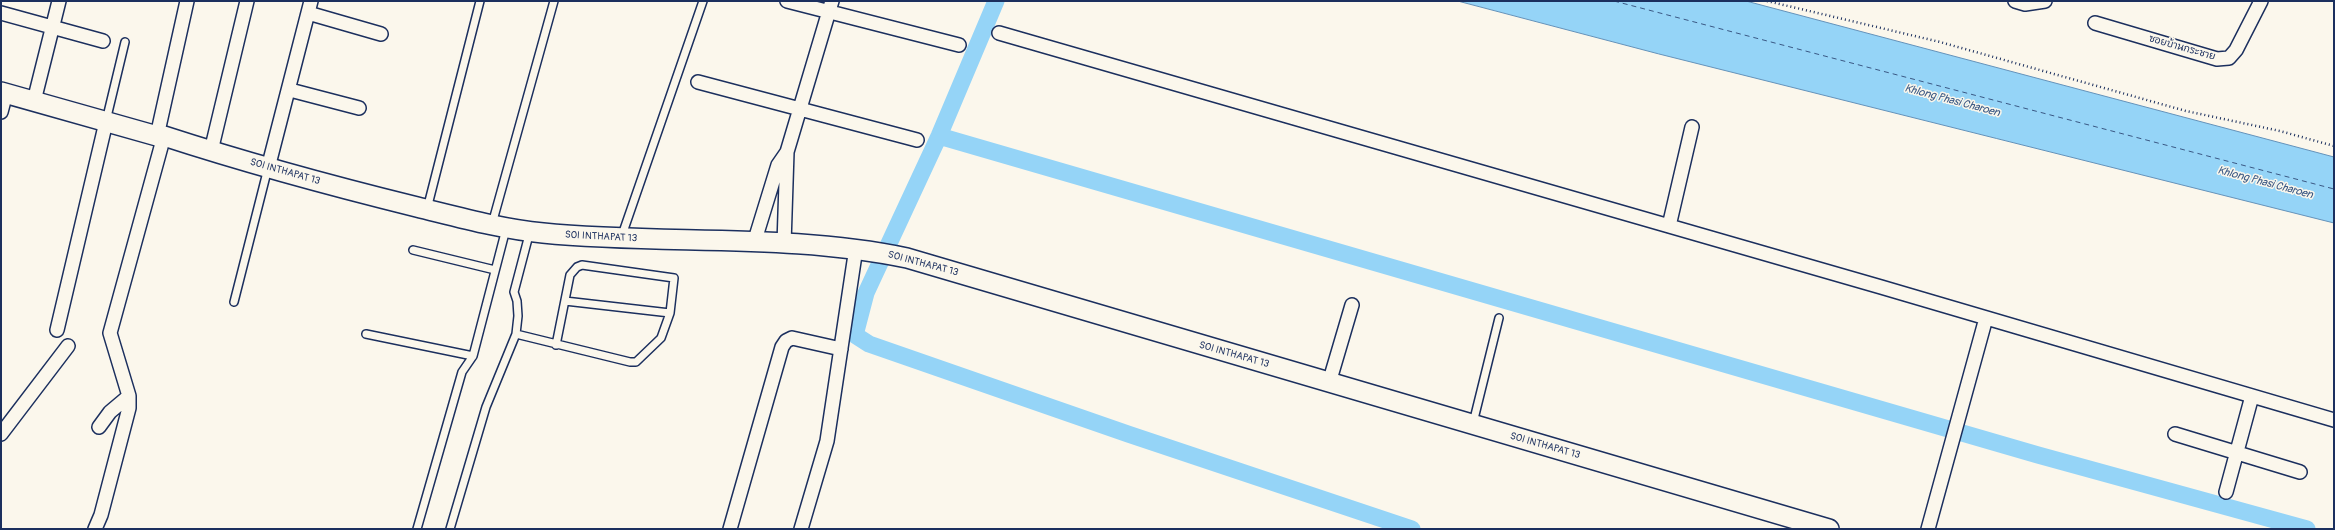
<!DOCTYPE html>
<html>
<head>
<meta charset="utf-8">
<style>
  body { margin:0 }
  #map { position:relative; width:2335px; height:530px; overflow:hidden; background:#fbf7ec; font-family:Pangolin,sans-serif }
  canvas { display:block }
  .frame { position:absolute; inset:0; border:2px solid #1b2f5e; pointer-events:none }
</style>
</head>
<body>
<div id="map">
<canvas width="2335" height="530"></canvas>
<div class="frame"></div>
</div>
<script>
const context = document.querySelector('canvas').getContext('2d');
context.lineJoin = 'round';
function paint(path, color) {
  context.fillStyle = color;
  context.fill(path, 'evenodd');
}
function trace(path, color, width, dash) {
  context.strokeStyle = color;
  context.lineWidth = width;
  context.lineCap = dash ? 'butt' : 'round';
  context.setLineDash(dash || []);
  context.stroke(path);
}
function label(font, color, halo, rows, align = 'center') {
  context.font = font + ' Pangolin,"Playpen Sans Thai",sans-serif';
  context.lineWidth = 3;
  context.setLineDash([]);
  context.textBaseline = 'middle';
  context.strokeStyle = halo;
  context.fillStyle = color;
  for (const [text, x, y, turn = 0] of rows) {
    context.save();
    context.translate(x, y);
    context.rotate((+turn || 0) * Math.PI / 180);
    context.textAlign = isNaN(turn) ? turn : align;
    if (halo) context.strokeText(text, 0, 0);
    context.fillText(text, 0, 0);
    context.restore();
  }
}
const water = new Path2D(`
  M1458,1H1746L2334,157V223L1659,54Z`);
const canal = new Path2D(`
  M996,1L939,136L866,293L855,335L869,344L1128,434L1412,529
  M939,136L2038,455L2307,529`);
const ferry = new Path2D(`
  M1614,1L2334,189`);
const path = new Path2D(`
  M1767,1L1940,42L2186,111L2280,131L2334,146`);
const lane = new Path2D(`
  M106,121L125,42
  M427,209L480,1
  M492,224L554,1
  M621,238L703,1
  M413,250L495,270
  M565,301L670,313
  M234,302L268,168
  M366,334L473,356
  M516,334L630,362H636L661,338L670,313L674,278L582,265L577,267L570,275L556,345
  M1473,423L1499,318
  M417,529L462,372L473,356L506,229
  M450,529L486,407L516,334L518,316L517,301L514,292L530,231`);
const street = new Path2D(`
  M787,1L959,45
  M2015,1L2025,4L2045,1
  M1,13L103,41
  M308,13L381,34
  M2095,23L2217,59L2229,58L2236,50L2261,1
  M999,33L1881,287L2334,420
  M698,82L917,140
  M290,90L359,108
  M34,101L59,1
  M1,112L6,93
  M157,136L187,1
  M211,151L247,1
  M268,168L311,1
  M1669,226L1692,127
  M754,243L778,165L787,152
  M784,244L787,152L832,1
  M57,330L106,122
  M1329,383L1352,305
  M99,427L110,412L129,396
  M1,434L68,346
  M2175,434L2300,472
  M2226,492L2252,396
  M95,529L101,515L129,408V396L110,333L164,136
  M730,529L782,347L786,341L792,338L841,349
  M801,529L827,441L856,248
  M1928,529L1986,318`);
const secondary = new Path2D(`
  M1,92L157,136H164C247,163 332,186 417,207C458,217 501,229 543,233C664,245 788,233 907,258L1829,529`);
const streetNames = [
  ["ซอยบ้านกระชาย",2182,48,16],
  ["SOI INTHAPAT 13",285,172,16],
  ["SOI INTHAPAT 13",601,237,3],
  ["SOI INTHAPAT 13",923,264,15],
  ["SOI INTHAPAT 13",1234,355,16],
  ["SOI INTHAPAT 13",1545,446,16]
];
const waterNames = [
  ["Khlong Phasi Charoen",1952,101,15],
  ["Khlong Phasi Charoen",2265,183,15]
];
paint(water, '#95d4f7');
trace(water, '#6492ba', 1);
trace(canal, '#95d4f7', 17);
trace(ferry, '#3a5884', 1, [5, 4]);
trace(lane, '#1b2f5e', 10);
trace(street, '#1b2f5e', 16);
trace(secondary, '#1b2f5e', 22);
trace(path, '#1b2f5e', 2.5, [1, 3]);
trace(lane, '#fbf7ec', 7);
trace(street, '#fbf7ec', 13);
trace(secondary, '#fbf7ec', 19);
label('10px', '#1b2f5e', '#fbf7ec', streetNames);
label('italic 11px', '#3a5884', '#fbf7ec', waterNames);
</script>
</body>
</html>
